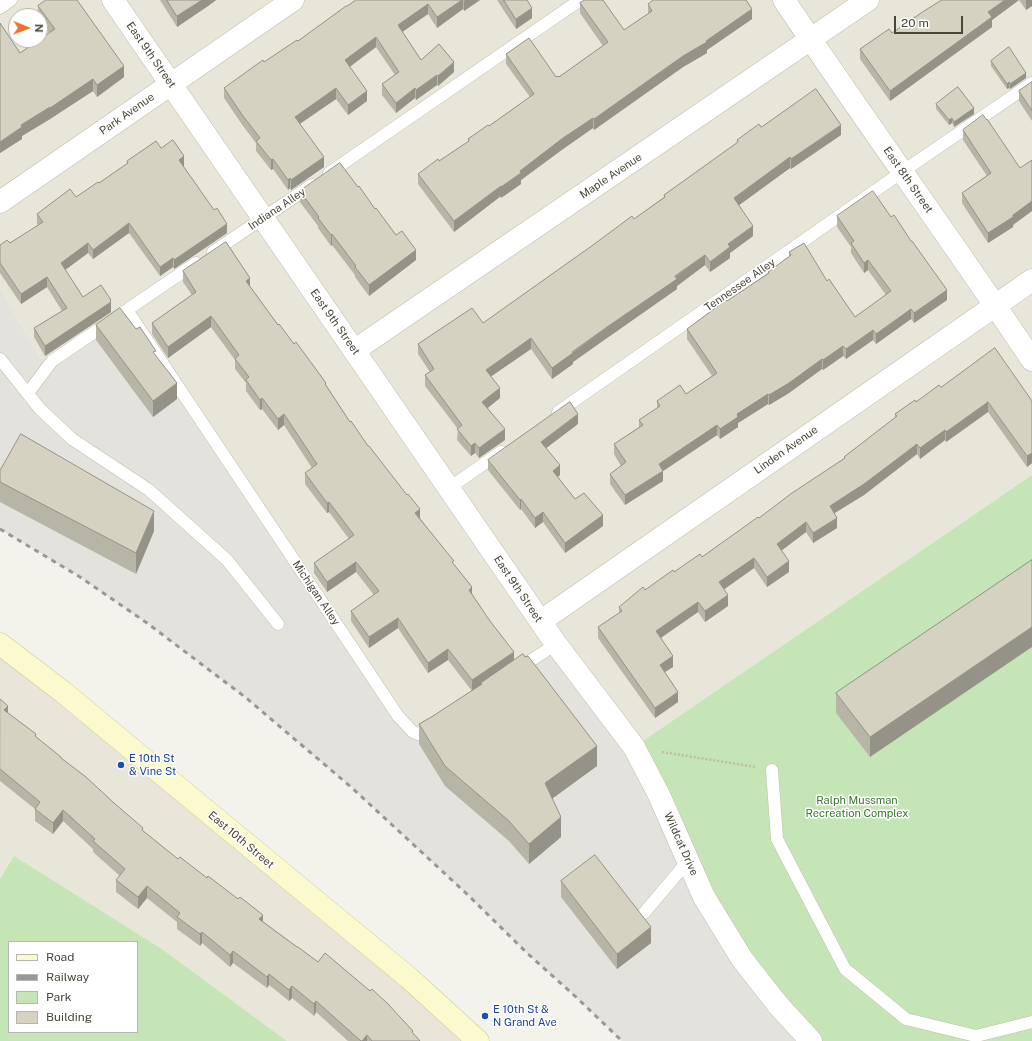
<!DOCTYPE html>
<html>
<head>
<meta charset="utf-8">
<style>
  body { margin:0 }
  #map { position:relative; width:1032px; height:1041px; overflow:hidden; background:#f4f3eb; font-family:"Public Sans",sans-serif }
  canvas { display:block }
  .legend { position:absolute; left:8px; top:941px; width:130px; height:92px; box-sizing:border-box; background:#fff; border:1px solid #b6b5b0; margin:0; padding:5px 7px; list-style:none; font-size:12px; color:#484539 }
  .legend li { display:flex; align-items:center; gap:8px; height:20px }
  .legend b { width:20px; border:1px solid #b6b5b0 }
  .north { position:absolute; left:8px; top:8px; width:40px; height:40px; box-sizing:border-box; background:#fff; border:1px solid #b6b5b0; border-radius:50%; rotate:91deg; font-size:11px; font-weight:700; line-height:16px; text-align:center; color:#484539 }
  .north::after { content:''; display:block; margin:auto; width:14px; height:18px; background:#eb732b; clip-path:polygon(50% 0,100% 100%,50% 72%,0 100%) }
  .scale { position:absolute; left:894px; top:16px; width:69px; height:18px; box-sizing:border-box; border:2px solid #484539; border-top:0; padding-left:5px; font-size:12px; line-height:14px; white-space:nowrap; color:#484539; -webkit-text-stroke:3px #fff; paint-order:stroke }
</style>
</head>
<body>
<div id="map">
<canvas width="1032" height="1041"></canvas>
<ul class="legend">
<li><b style="height:5px;background:#fbface"></b>Road</li>
<li><b style="height:5px;background:#989898"></b>Railway</li>
<li><b style="height:11px;background:#c6e5b7"></b>Park</li>
<li><b style="height:11px;background:#d5d2c1"></b>Building</li>
</ul>
<div class="north">N</div>
<div class="scale">20 m</div>
</div>
<script>
const context = document.querySelector('canvas').getContext('2d');
context.lineJoin = 'round';
function paint(path, color) {
  context.fillStyle = color;
  context.fill(path, 'evenodd');
}
function trace(path, color, width, dash) {
  context.strokeStyle = color;
  context.lineWidth = width;
  context.lineCap = dash ? 'butt' : 'round';
  context.setLineDash(dash || []);
  context.stroke(path);
}
function label(font, color, halo, rows, align = 'center') {
  context.font = font + ' "Public Sans",sans-serif';
  context.lineWidth = 3;
  context.setLineDash([]);
  context.textBaseline = 'middle';
  context.strokeStyle = halo;
  context.fillStyle = color;
  for (const [text, x, y, turn = 0] of rows) {
    context.save();
    context.translate(x, y);
    context.rotate((+turn || 0) * Math.PI / 180);
    context.textAlign = isNaN(turn) ? turn : align;
    if (halo) context.strokeText(text, 0, 0);
    context.fillText(text, 0, 0);
    context.restore();
  }
}
const residential = new Path2D(`
  M0,0H1032V475L634,747L418,734L52,361H42L0,288ZM16,16H40V40H16Z
  M0,644L478,1041H287L162,949L14,857L0,879Z`);
const industrial = new Path2D(`
  M0,288L42,361H52L127,310L413,732L556,644L811,1041H622L576,997L527,953L468,895L351,787L245,697L147,623L80,577L0,529Z`);
const green = new Path2D(`
  M1032,475V1041H811L743,959L634,747Z
  M14,856L162,949L287,1041H0V879ZM9,942H137V1032H9Z`);
const path = new Path2D(`
  M662,752L756,767`);
const lane = new Path2D(`
  M0,8L11,0
  M329,173L580,0
  M213,252L312,185
  M127,310L398,716L413,732L418,734L429,730L434,726
  M0,359L40,409L72,439L149,490L227,560L278,624
  M28,393L52,361L196,263
  M558,412L902,172L1032,83
  M449,488L501,452
  M518,669L556,644
  M772,770L777,839L845,969L906,1019L976,1036L1032,1022
  M644,913L688,861`);
const street = new Path2D(`
  M113,0L556,644L634,747L659,795L704,897L742,959L778,1005L811,1041
  M784,0C865,121 951,239 1032,360
  M0,202L293,0
  M354,350H355L868,0
  M541,621L1032,280`);
const secondary = new Path2D(`
  M0,644L63,692L151,765L409,978L478,1041`);
const rail = new Path2D(`
  M0,529L80,577L147,623L245,697L351,787L468,895L527,953L576,997L622,1041`);
const wall = new Path2D(`
  M160,0H216L208,6L177,27Z
  M356,0H480L464,11L463,9L437,28L428,14L402,32L421,60L454,72L438,86L437,85L416,100L415,98L396,113L382,95V84L395,75L376,47L350,67L367,101L348,115L336,99L300,124L324,167L291,190L290,188L288,190L273,169L271,170L256,151V143L243,126L224,98V88L298,41Z
  M497,0H527L532,18L516,29Z
  M942,0H1019L992,20V27L890,101L860,59V49L892,33Z
  M1019,0H1032V6L1026,10Z
  M580,3L624,30L648,14V4L752,19L707,50V53L683,67L594,130L593,128L563,149L521,180V184L501,198V196L454,232L418,184V174L439,161L468,142V139L489,126L530,97L506,64V54L556,77H559L603,46L580,13Z
  M38,6L124,77L97,97L93,91L50,119L22,136V139L0,153V23L20,53L49,33L40,20V16H38Z
  M991,61L1026,78L1010,89L1009,88L1007,89L991,66Z
  M1032,82V121L1019,101V91Z
  M936,104L974,114L954,127L952,123L949,125L936,109Z
  M761,127L841,135L791,169L790,168L738,205L753,236L730,253V258L710,272L705,265L677,286V289L607,338L573,362V364L552,379L531,349L491,376L500,398L488,408L505,440L479,458L475,453L471,456L457,440L458,429L425,386V375L430,372L418,354V344L483,323L634,219L664,197V195L737,143V140Z
  M963,130L1020,168L1013,227L988,243L962,203V193L987,176L963,140Z
  M161,148L184,166V167L227,233L174,269L173,267L160,276L129,233L93,259L88,253L65,270L83,297L111,300V312L45,356L34,337V328L62,311L47,287L21,304L0,273V245L10,243L38,225L37,224V214L76,197L99,183L127,164V161Z
  M358,187L416,260L369,296L355,277V275L332,245L331,246L318,228V226L300,202V191Z
  M837,216L947,300L914,323L911,319L876,344L873,340L846,359L843,356L823,370L822,369L789,393L769,405L768,404L738,423V427L720,439L717,435L663,471V481L625,505L610,484V474L621,466L614,454V444L639,427V420L657,408V401L686,394L712,376L687,339V329L768,273V272L789,257V252L827,281L855,317L886,295L868,270L864,273L851,253V247L837,227Z
  M183,271L250,286L278,325L326,385L350,422L368,446L454,565L514,660L597,766L552,798L561,837L529,864L509,841L445,786L419,744V724L433,716L481,685L472,691L448,660L428,673L398,628L369,648L351,621V611L374,595L356,572L327,592L314,573V563L349,539L329,512L327,513L305,484V473L312,468L284,425L278,430L262,409L260,410L246,391V383L235,369V360L211,327L168,358L152,334V323L192,295L183,282Z
  M96,325L156,355L177,399L153,417L96,340Z
  M941,387L1032,401V463L1027,467L988,412L946,442L945,440L920,459L917,454L864,495L834,513L837,528L813,543L806,532L782,550L789,572L767,587L754,568L724,589L728,606L705,622L698,612L661,638L673,667L665,672L678,702L655,718L598,638V627L619,613V607L674,572L702,557L759,518L844,459V457L895,418V414Z
  M578,424L546,448L560,475L558,477L575,499L603,526L565,553L543,522L535,528L521,509L520,510L488,470V460Z
  M0,471L154,531L136,574L0,502Z
  M1032,560L870,757L836,713V693Z
  M0,699L8,713L61,758L143,831L178,859L318,962L413,1033L420,1041H348L316,1012L314,1016L292,998L289,1001L269,985L267,988L233,963L230,967L202,943L200,946L177,929V922L147,898L138,909L116,892V880L120,876L93,852V849L63,821L53,834L35,821V809L0,781Z
  M561,881L651,943L617,969L561,897Z`);
const shadedWall = new Path2D(`
  M202,0H216L208,6L177,27V16Z
  M462,0H463V9L437,28V17Z
  M465,0H480L464,11V1Z
  M1005,0H1019L992,20V27L890,101V91L988,12Z
  M1026,0H1032V6L1026,10Z
  M428,4V14L398,35V25Z
  M532,8V18L516,29V19Z
  M752,9V19L707,50V53L683,67L594,130V119L683,56Z
  M376,37V47L345,70V60Z
  M454,62V72L438,86V76Z
  M124,66V77L97,97V85Z
  M1026,73V78L1010,89V84Z
  M437,75V85L416,100V90Z
  M93,79V91L50,119V108Z
  M1009,82V88L1007,89V84Z
  M336,88V99L295,127V117Z
  M415,88V98L396,113V103Z
  M367,91V101L348,115V105Z
  M50,107V119L22,136V139L0,153V142L21,125Z
  M974,108V114L954,127V122Z
  M593,118V128L563,149L521,180V184L501,198V187L520,171L563,138Z
  M952,118V123L949,125V120Z
  M841,125V135L791,169V159Z
  M184,156V166L179,170V160Z
  M324,157V167L291,190V180Z
  M790,157V168L734,209V198Z
  M273,159V169L271,170V160Z
  M290,178V188L288,190V180Z
  M501,186V196L454,232V221Z
  M1032,201V211L1013,225V227L988,243V233Z
  M129,223V233L93,259V250Z
  M227,224V233L174,269V260Z
  M753,226V236L730,253V258L710,272V262L728,244Z
  M332,234V245L331,246V235Z
  M88,243V253L61,273V263Z
  M416,250V260L369,296V285Z
  M705,255V265L677,286V289L607,338L573,362V364L552,379V368Z
  M173,258V267L160,276V267Z
  M868,260V270L864,273V263Z
  M47,277V287L21,304V294Z
  M250,278V288L246,281Z
  M947,290V300L914,323V313Z
  M111,300V312L45,356V346Z
  M911,309V319L876,344V334Z
  M211,316V327L168,358V347Z
  M873,330V340L846,359V349Z
  M531,338V349L486,380V370Z
  M843,346V356L823,370V360Z
  M822,359V369L789,393L769,405V395Z
  M177,383V399L153,417V401Z
  M500,388V398L482,412V402Z
  M768,394V404L738,423V427L720,439V429L737,414Z
  M262,398V409L260,410V400Z
  M988,402V412L946,442V432Z
  M284,414V425L278,430V419Z
  M578,414V424L541,452V442Z
  M717,425V435L663,471V481L625,505V495L659,464Z
  M505,429V440L479,458V448Z
  M945,430V440L920,459V448Z
  M475,443V453L471,456V446Z
  M917,444V454L864,495L830,516V506Z
  M1032,453V463L1027,467V456Z
  M560,465V475L553,481V471Z
  M521,499V509L520,510V500Z
  M329,502V512L327,513V503Z
  M420,509V520L415,513Z
  M154,511V531L136,574V553Z
  M543,512V522L535,528V518Z
  M603,515V526L565,553V543Z
  M837,518V528L813,543V533Z
  M806,522V532L777,554V544Z
  M754,558V568L719,593V582Z
  M789,561V572L767,587V577Z
  M356,562V572L327,592V582Z
  M472,587V597L469,590Z
  M728,595V606L705,622V611Z
  M698,602V612L656,641V631Z
  M398,618V628L369,648V637Z
  M1032,627V647L870,757V737Z
  M448,649V660L428,673V663Z
  M514,652V663L481,683V685L472,691V680Z
  M673,656V667L660,675V665Z
  M678,692V702L655,718V708Z
  M8,706V717L4,710Z
  M597,746V766L545,804V783Z
  M63,810V821L53,834V823Z
  M561,817V837L529,864V844Z
  M147,886V898L138,909V897Z
  M263,915V927L259,919Z
  M651,927V943L617,969V954Z
  M202,932V943L200,946V934Z
  M233,951V963L230,967V955Z
  M269,974V985L267,988V977Z
  M292,986V998L289,1001V990Z
  M316,1001V1012L314,1016V1004Z
  M367,1035V1041H362Z`);
const building = new Path2D(`
  M46,0H77L124,66L97,85L93,79L50,108V107L21,125L22,127L0,142V23L20,53L39,40H40V39L55,29L38,6Z
  M167,0H202L177,16Z
  M356,0H462L437,17L428,4L398,25L421,60L439,44L454,62L438,76L437,75L416,90L415,88L396,103L382,84L399,72L376,37L345,60L367,91L348,105L336,88L295,117L324,157L291,180L290,178L288,180L273,159L271,160L256,141L260,138L243,116L224,88L263,60L264,62L297,40L298,41L346,6H347Z
  M504,0H527L532,8L516,19Z
  M585,0H603L624,30L652,11L648,4L653,0H746L752,9L706,41L707,42L683,56L594,119L593,118L563,138L520,171L521,173L501,187V186L454,221L418,174L438,159L439,161L469,141L468,139L488,125L489,126L534,94L506,54L529,38L556,77L558,76L559,77L608,42L580,3Z
  M942,0H1005L988,12L992,17L890,91L860,49L889,29L892,33L921,13Z
  M1009,47L1026,73L1010,84L1009,82L1007,84L991,61Z
  M1032,82V111L1019,91Z
  M958,87L974,108L954,122L952,118L949,120L936,104Z
  M816,89L841,125L791,159L790,157L734,198L753,226L728,244L730,247L710,262L705,255L675,276L677,279L607,327L572,352L573,353L552,368L531,338L486,370L500,388L482,402L505,429L479,448L475,443L471,446L457,429L462,425L425,375L434,369L418,344L472,308L483,323L593,245L632,216L634,219L665,197L664,195L738,142L737,140L759,124L761,127Z
  M983,115L987,120V119L1020,168L1032,160V201L1013,215V217L988,233L962,193L991,173L963,130Z
  M173,140L184,156L179,160L214,210L217,208L227,224L174,260L173,258L160,267L129,223L93,250L88,243L61,263L83,297L101,285L111,300L110,301L111,302L45,346L34,328L67,308L47,277L21,294L0,263V245L7,240L10,243L43,222L37,214L70,189L76,197L98,182L99,183L128,163L127,161L156,141L161,148Z
  M340,163L358,187L359,186L375,209L376,208L396,235L402,231L416,250L369,285L355,267L356,266L332,234L331,235L318,218L319,217L300,191Z
  M873,191L891,217L894,215L911,241H912L947,290L914,313L911,309L876,334L873,330L846,349L843,346L823,360L822,359L789,383L769,395L768,394L737,414L738,417L720,429L717,425L659,464L663,471L625,495L610,474L626,462L614,444L643,425L639,420L660,406L657,401L680,385L686,394L717,373L687,329L726,300L727,301L769,273L768,272L791,255L789,252L804,243L827,281L829,279L855,317L891,291L868,260L864,263L851,243L854,241L837,216Z
  M226,242L250,278L246,281L278,325L279,324L294,344L296,342L326,383L325,384L350,422L351,421L368,446H369L407,495L408,494L420,509L415,513L454,561L452,562L472,587L469,590L490,621L514,652L472,680L448,649L428,663L398,618L369,637L351,611L379,591L356,562L327,582L314,563L354,535L329,502L327,503L305,473L317,464L284,414L278,419L262,398L260,400L246,380L249,377L235,359L239,355L211,316L168,347L152,323L196,292L183,271Z
  M120,308L136,329L140,327L156,351L153,352L177,383L153,401L96,325Z
  M995,348L1032,401V453L1027,456L988,402L946,432L945,430L920,448L917,444L864,484L830,506L837,518L813,533L806,522L777,544L789,561L767,577L754,558L719,582L728,595L705,611L698,602L656,631L673,656L660,665L678,692L655,708L598,627L622,611L619,607L643,587L645,590L673,570L674,572L700,554L702,557L758,517L759,518L792,493L845,458L844,457L897,416L895,414L915,400L916,402L939,385L941,387Z
  M570,402L578,414L541,442L560,465L553,471L575,499L584,493L603,515L565,543L543,512L535,518L521,499L520,500L488,460Z
  M21,434L154,511L136,553L0,482V471Z
  M1032,560V627L870,737L836,693Z
  M523,654L525,657L528,656L597,746L545,783L561,817L529,844L509,821L445,766L419,724L433,716L482,684L481,683Z
  M0,699L8,706L4,710L36,734L35,736L61,757V758L86,777L114,803L143,828L142,830L178,859L180,857L207,878L208,876L238,899L240,897L263,915L259,919L297,947H298L318,962L325,953L370,991L372,989L388,1004L413,1031L412,1032L420,1041H372L367,1035L362,1041H361L316,1001L314,1004L292,986L289,990L269,974L267,977L233,951L230,955L202,932L200,934L177,917L180,913L147,886L138,897L116,880L125,869L93,841L95,839L63,810L53,823L35,809L40,802L0,769Z
  M595,855L651,927L617,954L561,881Z`);
const markers = [
  [121,765,4,"#1a4fb4"],
  [485,1016,4,"#1a4fb4"]
];
const streetNames = [
  ["East 9th Street",151,55,55],
  ["Park Avenue",127,114,-35],
  ["Maple Avenue",611,176,-34],
  ["East 8th Street",908,180,55],
  ["Indiana Alley",277,209,-34],
  ["Tennessee Alley",740,285,-35],
  ["East 9th Street",335,322,55],
  ["Linden Avenue",786,450,-35],
  ["East 9th Street",518,589,56],
  ["Michigan Alley",316,593,56],
  ["East 10th Street",241,840,40],
  ["Wildcat Drive",681,844,66]
];
const transitNames = [
  ["E 10th St",129,759],
  ["& Vine St",129,772],
  ["E 10th St &",493,1010],
  ["N Grand Ave",493,1023]
];
const parkNames = [
  ["Ralph Mussman",857,801],
  ["Recreation Complex",857,814]
];
paint(residential, '#e8e6d9');
paint(industrial, '#e4e2dc');
paint(green, '#c6e5b7');
trace(lane, '#bfbdae', 13);
trace(street, '#bfbdae', 23);
trace(secondary, '#cac99a', 23);
trace(path, '#c0bca0', 2.5, [2, 2]);
trace(lane, '#fff', 12);
trace(street, '#fff', 22);
trace(secondary, '#fbface', 22);
trace(rail, '#989898', 3, [5, 5]);
paint(wall, '#b7b5a6');
paint(shadedWall, '#959387');
paint(building, '#d5d2c1');
trace(building, '#959387', 1);
for (const [x, y, r, color] of markers) {
  const dot = new Path2D();
  dot.arc(x, y, r, 0, 2 * Math.PI);
  context.fillStyle = color;
  context.fill(dot);
  trace(dot, '#fff', 1.5);
}
label('11px', '#484539', '#fff', streetNames);
label('11px', '#164399', '#fff', transitNames, 'left');
label('11px', '#3a7630', '#fff', parkNames);
</script>
</body>
</html>
